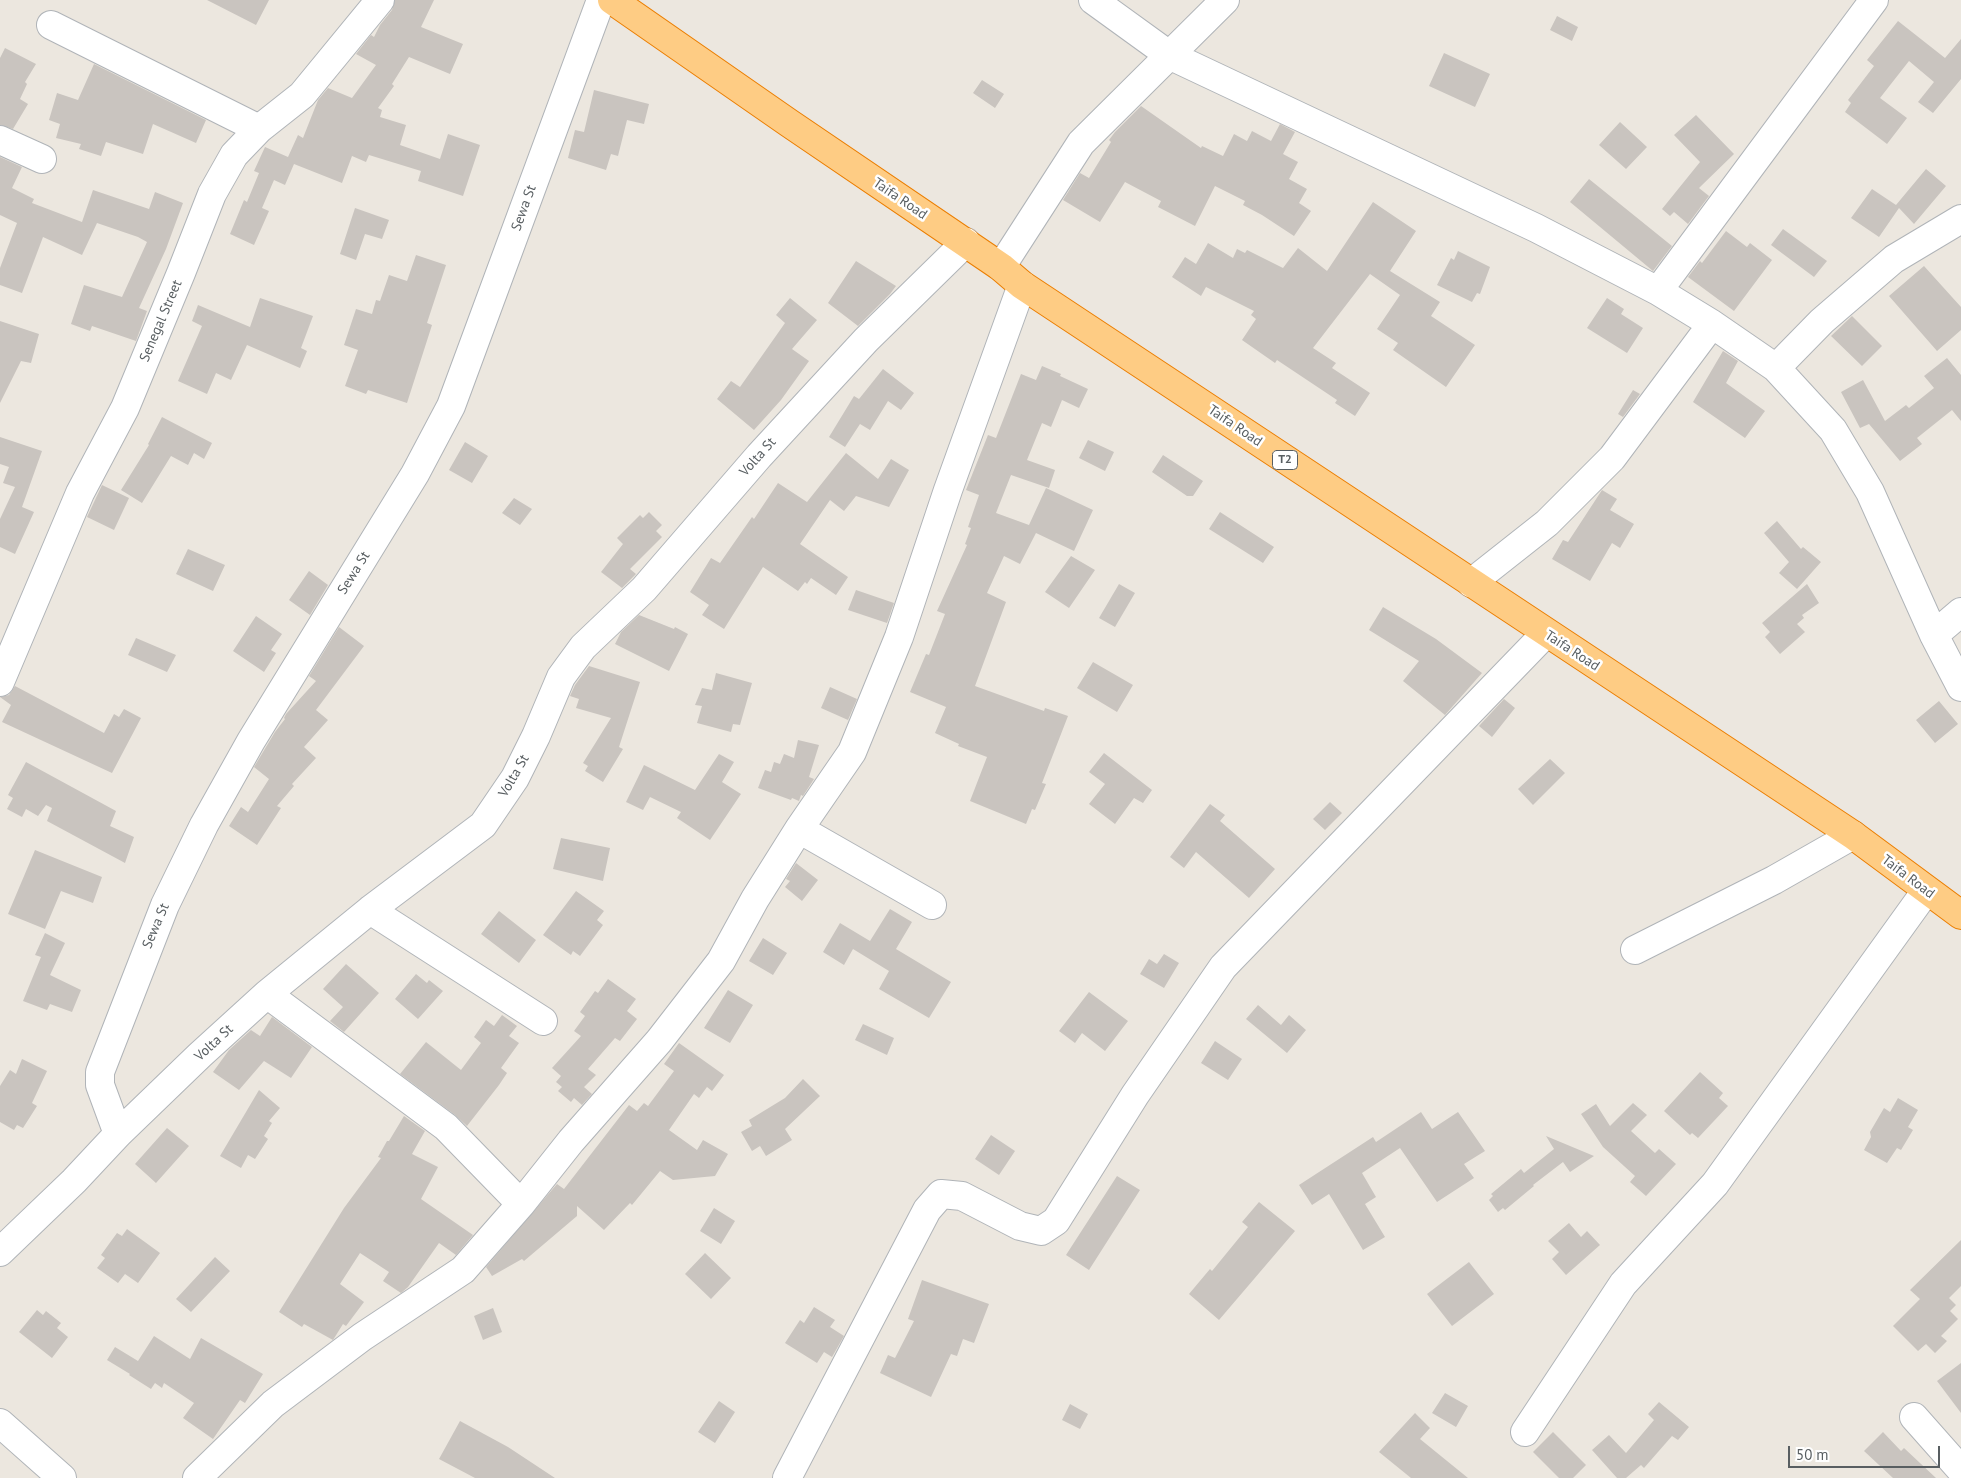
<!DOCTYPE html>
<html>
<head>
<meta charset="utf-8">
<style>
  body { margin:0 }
  #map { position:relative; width:1961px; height:1478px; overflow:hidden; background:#ece7df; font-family:"PT Sans",sans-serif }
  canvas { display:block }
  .scale { position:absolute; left:1788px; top:1446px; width:152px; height:22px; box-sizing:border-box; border:2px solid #585e61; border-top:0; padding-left:6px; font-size:15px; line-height:18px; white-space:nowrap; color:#585e61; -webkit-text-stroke:4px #fff; paint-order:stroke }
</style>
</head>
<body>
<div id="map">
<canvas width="1961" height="1478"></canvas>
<div class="scale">50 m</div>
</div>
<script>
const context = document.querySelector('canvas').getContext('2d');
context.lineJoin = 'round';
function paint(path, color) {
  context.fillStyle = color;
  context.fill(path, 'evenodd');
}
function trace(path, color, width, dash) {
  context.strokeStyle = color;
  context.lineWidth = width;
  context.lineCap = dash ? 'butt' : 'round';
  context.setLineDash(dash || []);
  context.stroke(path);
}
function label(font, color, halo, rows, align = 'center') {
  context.font = font + ' "PT Sans",sans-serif';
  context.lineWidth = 5;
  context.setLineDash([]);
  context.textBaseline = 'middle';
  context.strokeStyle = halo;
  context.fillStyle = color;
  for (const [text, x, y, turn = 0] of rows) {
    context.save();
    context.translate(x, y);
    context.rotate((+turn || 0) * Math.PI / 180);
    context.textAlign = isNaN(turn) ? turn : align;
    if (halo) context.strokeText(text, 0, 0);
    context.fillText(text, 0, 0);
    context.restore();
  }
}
const building = new Path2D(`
  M207,0H269L256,25Z
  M395,0H434L421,27L463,44L450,74L409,57L392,84L394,86L378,108L382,110L380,117L406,125L400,145L440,159L448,134L480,145L463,196L418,181L421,171L369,155L366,162L352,156L342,183L294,164L285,185L274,180L262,208L269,211L254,245L230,234L244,200L247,202L259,173L254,171L265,147L288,157L298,135L303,138L318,100L328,88L352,98L376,65L356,54L371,35L374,37L380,25L392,10Z
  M1557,16L1578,27L1572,41L1550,30Z
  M1898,21L1945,58L1961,39V79L1933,113L1918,102L1934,82L1909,61L1880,98L1907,118L1887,144L1845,112L1851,103L1848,100L1874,66L1867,60Z
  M5,48L36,64L25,82L27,84L20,99L28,104L13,129L0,125V58Z
  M1444,53L1490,74L1475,107L1429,86Z
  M94,64L206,120L196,143L153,124L143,154L106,142L101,156L79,149L81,144L56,138L60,124L49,120L57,93L78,100Z
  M982,80L1004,94L995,108L973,93Z
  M594,90L649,104L644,124L627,120L618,156L611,154L606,170L568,158L575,130L584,132Z
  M1141,106L1201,148L1202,146L1223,156L1234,134L1247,141L1252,131L1271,141L1280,124L1295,132L1283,154L1298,162L1289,179L1307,189L1299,203L1311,211L1294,236L1262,215L1243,205L1245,201L1215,186L1195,226L1158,207L1161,201L1125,182L1100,222L1063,200L1080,173L1089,178L1111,142L1109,140L1115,132Z
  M1696,115L1734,154L1699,188L1709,196L1688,224L1674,212L1670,216L1662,209L1700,162L1674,135Z
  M1620,122L1647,147L1626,169L1599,145Z
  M0,157L22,167L12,188L34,199L32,203L82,222L93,190L149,209L155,192L183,203L166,249L139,308L147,311L136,341L92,326L90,331L71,324L84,285L122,297L147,242L138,237L97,223L82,255L43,237L22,293L0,285V268L17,223L0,215Z
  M1926,169L1946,186L1914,224L1899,208L1879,237L1851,218L1872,189L1896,205Z
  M1589,179L1672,246L1653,271L1570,202Z
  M1373,202L1416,231L1390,271L1440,302L1431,316L1475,345L1446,387L1393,350L1398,343L1377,329L1400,295L1370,274L1313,348L1336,363L1332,368L1370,393L1355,416L1335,403L1337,400L1277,360L1275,363L1242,340L1256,319L1251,315L1254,311L1206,287L1201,296L1172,277L1185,257L1196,264L1208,243L1233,258L1237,249L1245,253L1247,250L1283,268L1298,248L1327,271Z
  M355,208L389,220L382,239L365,234L356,260L340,254Z
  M1783,229L1827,261L1814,277L1771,245Z
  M1726,231L1747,247L1750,243L1772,260L1734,311L1688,277L1700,261L1702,263Z
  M1458,251L1490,267L1480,294L1477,293L1472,302L1437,285L1451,258L1454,260Z
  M416,255L446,265L427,323L432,325L407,403L368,390L366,394L345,386L358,350L344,345L356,309L372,314L376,300L380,301L389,275L407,281Z
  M856,261L896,286L890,294L858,326L828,303Z
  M1924,266L1961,307V330L1937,351L1889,296Z
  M260,298L313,316L301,348L307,351L300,368L247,345L231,380L216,373L207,394L178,381L202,326L192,321L198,305L250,327Z
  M790,298L817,320L792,349L809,361L781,400L754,430L717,399L731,381L740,387L785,323L776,315Z
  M1607,298L1624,309L1621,314L1643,328L1627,353L1587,328Z
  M1852,316L1882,346L1862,366L1831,336Z
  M0,321L39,334L31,363L21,361L0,403Z
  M1723,351L1738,361L1726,383L1765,411L1745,438L1693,402Z
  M1947,358L1961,375V421L1952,410L1917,438L1922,444L1900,461L1869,424L1860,428L1841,392L1863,380L1885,421L1906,405L1909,408L1934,388L1924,376Z
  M1042,366L1061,374L1060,376L1088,389L1079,408L1062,400L1051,427L1042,423L1027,460L1055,470L1049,488L1011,475L996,513L1029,525L1046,488L1093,510L1074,551L1036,533L1020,564L1004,556L987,593L1006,602L975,686L1044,711L1045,708L1068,716L1042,783L1046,784L1035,810L1032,809L1026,824L970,801L987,757L958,746L959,744L935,733L946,707L910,692L926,654L929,655L945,614L937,611L967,545L965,544L971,528L968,527L979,495L966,490L988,435L996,438L1021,374L1036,380Z
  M883,369L914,393L901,410L888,401L870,430L860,424L845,447L829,437L854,396L859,399Z
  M1633,390L1640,394L1623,417L1618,414Z
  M162,417L212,443L204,459L194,453L188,465L171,456L142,503L121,490L149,445L148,444Z
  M0,437L42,451L22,507L34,512L15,554L0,547V519L15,487L3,483L9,467L0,464Z
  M1088,440L1114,452L1105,471L1079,458Z
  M465,442L488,456L472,483L449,470Z
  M846,453L878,479L891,459L909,470L889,507L856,496L844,511L830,500L800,544L848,577L836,595L811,578L807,584L805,582L798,591L763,567L724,629L702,615L709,605L690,592L711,558L720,563L752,517L754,519L778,483L807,502Z
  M1163,455L1203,481L1193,496H1187L1152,472Z
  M102,485L129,498L114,530L87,517Z
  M1602,490L1617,499L1610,510L1634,524L1620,548L1612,543L1590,581L1552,559L1563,540L1568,542Z
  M514,498L532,509L520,525L502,513Z
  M649,512L662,525L656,531L662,537L630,569L636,574L622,588L601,572L623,544L617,538L640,515L643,518Z
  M1220,512L1274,547L1263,563L1209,529Z
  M1777,521L1801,549L1803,547L1821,562L1797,589L1779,573L1789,562L1764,533Z
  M188,549L225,565L213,591L176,574Z
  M1071,556L1095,570L1069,608L1045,592Z
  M309,571L328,585L310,615L289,600Z
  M1119,584L1135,593L1115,627L1099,618Z
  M1807,584L1819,603L1802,615L1804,618L1797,624L1805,632L1780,654L1765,637L1770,632L1762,623Z
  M856,590L894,603L887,623L848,610Z
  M1383,607L1436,639L1482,673L1445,715L1403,681L1419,661L1369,630Z
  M639,615L674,629L675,627L688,634L669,671L615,644L621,632Z
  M256,616L282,634L271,650L276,653L264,672L233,651Z
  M339,627L364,646L316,710L328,720L304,747L316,758L292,784L294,786L277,806L281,808L257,845L229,826L241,807L248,812L269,779L254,767L275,732L285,719L284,718L286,714L316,681L309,676Z
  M136,638L176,655L167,672L128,655Z
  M1093,662L1133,685L1117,712L1077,688Z
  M589,666L640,682L619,747L623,749L603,782L585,771L588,766L583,763L611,718L576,708L579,699L570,696L575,685Z
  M716,673L752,683L740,725L733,724L731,732L697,723L702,706L695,705L702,688L712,690Z
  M15,686L104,733L114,714L119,717L124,709L141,718L112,773L2,722L11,705L0,697L9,695Z
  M830,687L857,699L848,720L821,708Z
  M1504,699L1515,708L1492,737L1479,726Z
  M1939,701L1958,724L1935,743L1916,720Z
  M798,740L819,745L809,777L814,779L803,796L801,795L799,801L792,798L791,800L758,788L765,770L771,772L774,762L780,764L784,754L794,758Z
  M1104,753L1152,790L1143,803L1134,798L1115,824L1089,804L1105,784L1089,772Z
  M719,754L734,762L722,782L741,794L710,840L677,818L681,812L650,797L643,810L626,802L644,765L695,790Z
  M1550,759L1565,773L1533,805L1518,789Z
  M26,762L116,811L110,826L134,837L125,863L47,821L52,808L46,805L38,816L26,809L22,817L7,809L13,798L8,795Z
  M1330,802L1342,813L1325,830L1313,819Z
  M1210,804L1225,815L1220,821L1275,869L1249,898L1196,852L1184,868L1170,857Z
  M561,838L610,848L603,881L553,869Z
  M35,850L102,877L93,903L61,891L45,929L8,914Z
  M796,863L818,880L802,901L785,887L790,881L786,879Z
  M576,891L604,911L597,920L603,925L580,956L573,951L571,955L543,935Z
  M890,909L912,922L896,949L951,982L929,1018L879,989L889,971L853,949L844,965L823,952L840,923L870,941Z
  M499,911L536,940L519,963L481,934Z
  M45,933L65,943L50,975L81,990L72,1012L50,1004L47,1010L23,1001L41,957L35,955Z
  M763,938L787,953L773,975L749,961Z
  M1164,954L1179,963L1164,988L1140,974L1149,959L1157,964Z
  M346,964L379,993L344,1032L330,1021L343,1007L323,989Z
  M416,974L427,983L429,980L443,991L418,1019L395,999Z
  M608,979L636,999L627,1011L637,1019L620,1041L615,1038L588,1069L596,1075L584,1087L592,1094L582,1105L574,1098L571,1102L558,1091L562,1087L556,1082L561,1076L552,1068L581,1036L574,1031L585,1016L580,1012L595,991L598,993Z
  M728,990L753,1005L730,1043L704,1028Z
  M1089,992L1128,1021L1105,1051L1082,1033L1075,1043L1059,1031Z
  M1258,1005L1281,1025L1289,1015L1306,1030L1287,1053L1246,1019Z
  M502,1015L517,1026L509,1036L519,1043L501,1068L507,1073L499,1085L467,1126L455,1115L400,1074L426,1042L461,1070L481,1043L474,1037L486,1020L494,1026Z
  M272,1017L312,1047L291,1078L264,1061L239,1090L213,1072L229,1050L251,1030L260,1036Z
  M863,1024L894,1038L887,1055L855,1040Z
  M1215,1041L1242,1059L1228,1080L1201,1063Z
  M679,1043L724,1075L712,1091L707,1087L699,1098L694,1094L669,1130L697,1150L703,1140L728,1154L715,1176L673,1180L660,1171L632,1205L630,1203L604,1230L577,1206V1216L524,1261L522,1259L492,1276L486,1267L557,1184L564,1189L629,1105L637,1111L644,1103L648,1106L674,1071L664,1064Z
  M22,1059L47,1071L32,1103L37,1106L23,1128L17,1125L14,1130L0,1122V1086L10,1070L16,1074Z
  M1700,1072L1723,1093L1719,1098L1728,1106L1698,1138L1692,1133L1690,1135L1664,1111Z
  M803,1079L820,1096L785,1129L792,1140L766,1156L760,1146L752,1151L741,1132L752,1126L749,1120L785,1098Z
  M259,1090L280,1108L269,1121L272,1123L264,1136L268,1139L255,1159L248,1155L241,1168L220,1156Z
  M1898,1098L1918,1110L1908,1127L1913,1130L1901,1150L1897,1148L1887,1163L1864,1150L1871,1137L1870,1132L1884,1108L1890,1112Z
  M1633,1103L1647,1115L1631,1131L1655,1153L1659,1149L1676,1164L1646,1196L1630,1182L1635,1176L1603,1147L1581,1114L1596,1104L1610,1126Z
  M1421,1112L1432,1129L1458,1112L1485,1151L1464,1164L1474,1178L1437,1202L1400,1148L1362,1173L1376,1197L1365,1204L1385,1237L1363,1250L1329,1194L1312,1205L1299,1185L1373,1137L1376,1142Z
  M404,1116L425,1131L412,1154L438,1167L421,1199L473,1235L456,1255L439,1243L408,1287L401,1293L383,1281L389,1272L360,1253L340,1284L364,1302L346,1326L343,1324L333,1340L304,1324L302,1327L279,1312L344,1208L381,1158L378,1157L387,1141H389Z
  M167,1128L189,1146L156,1183L135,1164Z
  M991,1135L1015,1151L999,1175L975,1159Z
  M1546,1136L1594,1156L1570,1172L1563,1162L1533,1185L1534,1186L1505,1210L1503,1208L1498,1212L1489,1200L1493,1196L1491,1194L1521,1169L1524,1173L1554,1149Z
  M1117,1176L1140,1190L1089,1270L1066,1255Z
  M1259,1202L1295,1231L1219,1320L1189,1294L1210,1269L1212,1271L1248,1227L1242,1222Z
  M714,1208L735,1221L721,1244L700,1231Z
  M1569,1223L1581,1237L1587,1231L1600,1245L1566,1275L1552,1259L1559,1252L1548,1241Z
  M127,1229L160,1253L138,1283L125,1274L118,1283L97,1268L105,1258L101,1255L117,1233L122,1236Z
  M1961,1240V1286L1949,1298L1956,1305L1950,1311L1958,1319L1941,1336L1947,1341L1935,1353L1926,1344L1918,1351L1893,1326L1920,1299L1910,1290Z
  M705,1253L731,1278L711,1299L685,1274Z
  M215,1257L230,1271L191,1312L176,1299Z
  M1469,1262L1494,1294L1452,1326L1427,1294Z
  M922,1280L989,1304L974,1343L963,1339L957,1356L951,1354L931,1397L880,1373L888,1355L895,1358L914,1321L908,1319Z
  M814,1307L835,1320L830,1327L844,1336L832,1357L824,1352L817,1363L785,1343L800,1320L804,1323Z
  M493,1308L502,1332L483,1340L474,1316Z
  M37,1310L43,1315L46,1311L61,1323L57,1328L68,1337L52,1358L19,1332Z
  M154,1336L190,1359L201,1338L263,1374L245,1403L240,1400L213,1439L183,1418L194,1403L164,1383L162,1388L155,1383L151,1389L129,1375L130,1374L107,1360L115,1347L138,1361Z
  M1961,1363V1413L1937,1381Z
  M1445,1393L1468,1406L1456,1427L1432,1413Z
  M719,1401L735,1412L715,1443L698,1432Z
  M1659,1402L1689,1427L1678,1440L1672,1436L1644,1468L1641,1465L1626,1478H1617L1592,1450L1609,1435L1626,1453L1654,1420L1648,1414Z
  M1070,1404L1088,1414L1080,1429L1062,1420Z
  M1415,1413L1430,1428L1420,1439L1468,1478H1411L1379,1452Z
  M460,1421L508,1447L555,1478H475L439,1459Z
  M1553,1432L1586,1465L1573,1478H1559L1533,1452Z
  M1883,1432L1901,1451L1904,1448L1936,1478H1893L1864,1451Z`);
const minor = new Path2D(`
  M1093,0L1169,55L1536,228L1658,291L1712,324L1776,368L1833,430L1870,492L1934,635L1961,687
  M51,25L259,129
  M0,140L42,159
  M1001,267L1081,143L1225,0
  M1658,291L1874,0
  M1776,368L1822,321L1894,259L1961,219
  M1471,583L1547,523L1612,458L1712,324
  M1934,635L1961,612
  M0,682L80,493L125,408L181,273L212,194L234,155L259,129L302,95L380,0
  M799,829L932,905
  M370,910L543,1021
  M1635,950L1774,880L1853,835
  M267,994L446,1127L521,1204
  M118,1134L100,1085V1072L165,905L204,825L251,741L415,474L451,406L601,0
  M0,1252L74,1181L118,1134L200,1055L267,994L370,910L483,825L515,778L536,736L561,677L583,647L644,589L759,456L866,340L966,242
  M1914,1417L1961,1470
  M0,1423L62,1478
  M1525,1432L1623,1284L1715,1184L1926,891
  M197,1478L273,1404L362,1337L463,1270L521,1204L571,1141L659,1041L721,961L755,899L799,829L852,752L899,637L948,490L1022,285
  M787,1478L927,1210L941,1194L962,1196L1020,1226L1041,1231L1056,1221L1135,1095L1223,967L1546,633`);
const highway = new Path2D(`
  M612,0L789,123L1001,267L1022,285L1853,835L1961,915`);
const shields = [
  [1285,460,25]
];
const shieldNames = [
  ["T2",1285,460]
];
const streetNames = [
  ["Taifa Road",900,199,34],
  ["Sewa St",524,208,-70],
  ["Senegal Street",161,321,-67],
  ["Taifa Road",1235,426,34],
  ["Volta St",758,457,-48],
  ["Sewa St",354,573,-58],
  ["Taifa Road",1572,651,33],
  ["Volta St",514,776,-60],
  ["Taifa Road",1908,877,37],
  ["Sewa St",156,926,-67],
  ["Volta St",214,1043,-43]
];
paint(building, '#c9c4bf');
trace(minor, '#b0b4b8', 30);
trace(highway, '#eb7e00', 30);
trace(minor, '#fff', 28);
trace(highway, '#fecc84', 28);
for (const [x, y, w] of shields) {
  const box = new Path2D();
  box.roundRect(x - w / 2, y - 9.5, w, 19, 4);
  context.fillStyle = '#fff';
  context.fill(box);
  trace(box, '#585e61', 1);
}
label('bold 12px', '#585e61', null, shieldNames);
label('14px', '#585e61', '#fff', streetNames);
</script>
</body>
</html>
